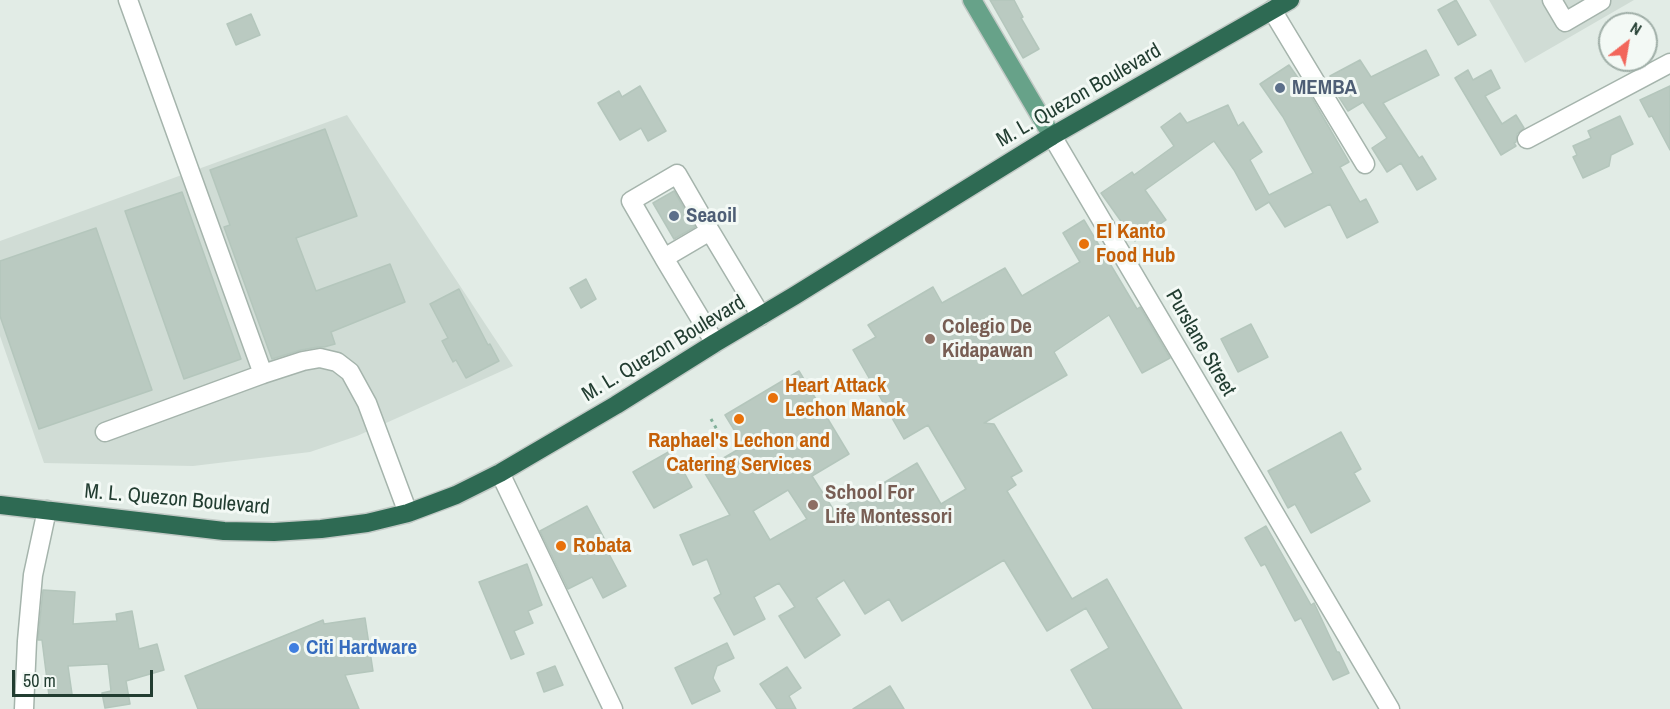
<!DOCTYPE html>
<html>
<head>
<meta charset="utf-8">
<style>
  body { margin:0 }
  #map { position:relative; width:1670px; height:709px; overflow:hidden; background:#e2ece6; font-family:"Archivo Narrow",sans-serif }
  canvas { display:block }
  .north { position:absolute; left:1598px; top:12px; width:60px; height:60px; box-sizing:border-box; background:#f3f9f5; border:2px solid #9faea7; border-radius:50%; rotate:31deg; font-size:16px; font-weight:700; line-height:24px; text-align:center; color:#223d31 }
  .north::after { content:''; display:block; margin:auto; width:21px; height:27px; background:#f2665b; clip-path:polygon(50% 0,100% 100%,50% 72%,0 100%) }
  .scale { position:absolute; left:12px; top:670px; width:141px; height:27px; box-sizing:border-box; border:3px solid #223d31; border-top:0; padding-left:8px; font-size:18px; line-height:21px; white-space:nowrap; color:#223d31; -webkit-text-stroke:4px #f3f9f5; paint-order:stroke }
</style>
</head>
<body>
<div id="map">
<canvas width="1670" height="709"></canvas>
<div class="north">N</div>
<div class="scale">50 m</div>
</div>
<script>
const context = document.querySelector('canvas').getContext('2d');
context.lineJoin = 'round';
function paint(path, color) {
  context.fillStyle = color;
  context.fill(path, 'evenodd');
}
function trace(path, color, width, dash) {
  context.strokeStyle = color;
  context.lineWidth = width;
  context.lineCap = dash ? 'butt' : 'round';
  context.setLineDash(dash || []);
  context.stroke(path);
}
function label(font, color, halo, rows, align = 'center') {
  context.font = font + ' "Archivo Narrow",sans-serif';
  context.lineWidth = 6;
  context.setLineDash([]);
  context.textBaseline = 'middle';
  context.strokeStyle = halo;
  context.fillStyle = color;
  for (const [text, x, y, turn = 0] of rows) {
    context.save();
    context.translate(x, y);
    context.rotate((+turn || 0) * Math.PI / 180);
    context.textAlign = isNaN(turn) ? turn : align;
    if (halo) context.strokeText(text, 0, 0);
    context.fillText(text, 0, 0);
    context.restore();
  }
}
const built = new Path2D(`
  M1489,0H1634L1525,63Z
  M347,115L513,366L357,436L310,452L193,466L44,463L0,336V241Z`);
const building = new Path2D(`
  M990,0H1014L1023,17L1021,18L1039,49L1023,58Z
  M1456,0L1476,35L1458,45L1438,10Z
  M251,14L260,35L236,45L227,24Z
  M1426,50L1439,75L1383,103L1419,158L1422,156L1436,179L1417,190L1401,163L1387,172L1372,148L1387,138L1363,102L1348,111L1333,88L1336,86L1330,76L1360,60L1371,77Z
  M1289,65L1312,98L1349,162L1340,167L1360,202L1366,199L1378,222L1347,238L1330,204L1285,227L1269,202L1256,210L1234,170L1214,141L1145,190L1166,220L1135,241L1101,193L1132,172L1134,175L1174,146L1161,127L1180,113L1187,123L1228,105L1238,126L1243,122L1262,152L1250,160L1269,195L1313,173L1283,117L1260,84Z
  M1468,70L1473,80L1491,70L1500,88L1485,96L1502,124L1516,115L1524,128L1517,134L1516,142L1514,143L1516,146L1501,155L1455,78Z
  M640,86L666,131L648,141L641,128L620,140L598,103L619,91L622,97Z
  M1670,86V150L1652,116L1649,117L1640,100Z
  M1620,116L1633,144L1611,155L1609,166L1583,178L1573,157L1577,155L1573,146L1591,138L1588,131Z
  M325,129L357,216L296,238L316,291L390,264L405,302L331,332L335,344L324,347H318L301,350L272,359L224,227L230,225L210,170Z
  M674,191L695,227L674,239L653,203Z
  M182,192L241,359L184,379L125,211Z
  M1084,220L1137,309L1140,307L1170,358L1142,373L1109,315L1054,352L1067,375L984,423L994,424L1022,471L1011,477L1016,485L1007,491L1072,599L1107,579L1182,709H1093L1071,670L1109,648L1086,608L1047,631L1004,560L902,621L889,599L865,614L844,580L816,598L840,635L805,658L779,616L795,607L779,583L754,597L765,619L734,635L714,598L721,594L707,559L693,565L680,535L730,515L703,470L744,446L725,415L799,371L849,454L812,476L835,512L917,463L941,504L966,489L928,425L904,439L853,350L876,337L868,325L933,287L942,303L1005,268L1022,296L1080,262L1063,233ZM788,490L807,519L770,540L753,511Z
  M96,228L152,390L39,429L0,316V261Z
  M586,279L596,299L581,308L570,288Z
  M459,289L488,345L490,344L499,361L466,378L456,360L453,362L442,341L448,338L430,304Z
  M1251,324L1268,357L1238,372L1221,339Z
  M1341,432L1361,469L1354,473L1370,501L1311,533L1295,504L1288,508L1268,471Z
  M672,450L692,487L654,508L633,472Z
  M587,506L612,553L609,554L626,586L603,598L592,577L568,589L540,531Z
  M1266,526L1311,605L1314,603L1337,652H1339L1349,673L1333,680L1301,618L1295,621L1265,564L1261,566L1245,538Z
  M527,564L542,605L528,611L533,623L514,631L524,654L511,659L479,582Z
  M43,590L75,592L73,624L117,621L116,614L132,611L139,649L157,644L164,670L126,681L130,704L105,708L102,693L111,691L108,664L68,666L72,694L49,696L42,640H38Z
  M365,618L373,671L345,675L359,709H198L185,676L323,620L324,624Z
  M727,643L734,658L717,666L713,678L720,691L692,704L675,668Z
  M555,666L563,685L544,692L537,673Z
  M787,667L801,688L789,696L796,709H777L760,684Z
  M890,686L904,709H853Z`);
const path = new Path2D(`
  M711,419L720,435`);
const minor = new Path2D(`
  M128,0L263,374
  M1552,0L1565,22L1601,1V0
  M1272,10L1365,164
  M1052,136L1390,709
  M1527,139L1670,63
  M664,258L631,201L677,174L710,231
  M715,343L664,258L710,231L761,316
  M105,432L263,374L303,361L320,358L337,362L350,372L367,403L408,513
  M500,473L613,709
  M24,709L27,641L33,575L47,510`);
const major = new Path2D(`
  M972,0L1052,136`);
const highway = new Path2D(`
  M0,505L224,531L274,532L321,529L367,523L408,513L456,495L500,473L616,405L715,343L794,296L1052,136L1290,0`);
const markers = [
  [1280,88,6,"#5c6f8a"],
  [674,216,6,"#5c6f8a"],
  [1084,244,6,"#e8710a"],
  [930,339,6,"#8d6e63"],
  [773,398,6,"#e8710a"],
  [739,419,6,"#e8710a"],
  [813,505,6,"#8d6e63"],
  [561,546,6,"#e8710a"],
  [294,648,6,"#3f7fe0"]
];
const serviceNames = [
  ["MEMBA",1292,88],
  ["Seaoil",686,216]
];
const streetNames = [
  ["M. L. Quezon Boulevard",1079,96,-30],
  ["Purslane Street",1200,343,60],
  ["M. L. Quezon Boulevard",664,349,-31],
  ["M. L. Quezon Boulevard",177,500,5]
];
const foodNames = [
  ["El Kanto",1096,232],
  ["Food Hub",1096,256],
  ["Heart Attack",785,386],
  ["Lechon Manok",785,410],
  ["Raphael's Lechon and",739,441,"center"],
  ["Catering Services",739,465,"center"],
  ["Robata",573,546]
];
const educationNames = [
  ["Colegio De",942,327],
  ["Kidapawan",942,351],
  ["School For",825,493],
  ["Life Montessori",825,517]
];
const shopNames = [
  ["Citi Hardware",306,648]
];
paint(built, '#d0dcd5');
paint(building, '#bacac1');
trace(building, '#b4c6bc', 1.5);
trace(minor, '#a5b4ac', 21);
trace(major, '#c1c9c5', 21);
trace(highway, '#c1c9c5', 21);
trace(path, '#82b09a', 3, [3, 4.5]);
trace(minor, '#fff', 18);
trace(major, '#67a289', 18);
trace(highway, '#2e6a53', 18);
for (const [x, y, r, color] of markers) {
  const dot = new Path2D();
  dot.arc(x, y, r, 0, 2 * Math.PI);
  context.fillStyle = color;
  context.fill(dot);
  trace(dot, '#f3f9f5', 2);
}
label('bold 21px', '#4e5e75', '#f3f9f5', serviceNames, 'left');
label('21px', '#223d31', '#f3f9f5', streetNames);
label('bold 21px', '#c56008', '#f3f9f5', foodNames, 'left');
label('bold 21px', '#785e54', '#f3f9f5', educationNames, 'left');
label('bold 21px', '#366cbe', '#f3f9f5', shopNames, 'left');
</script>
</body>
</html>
